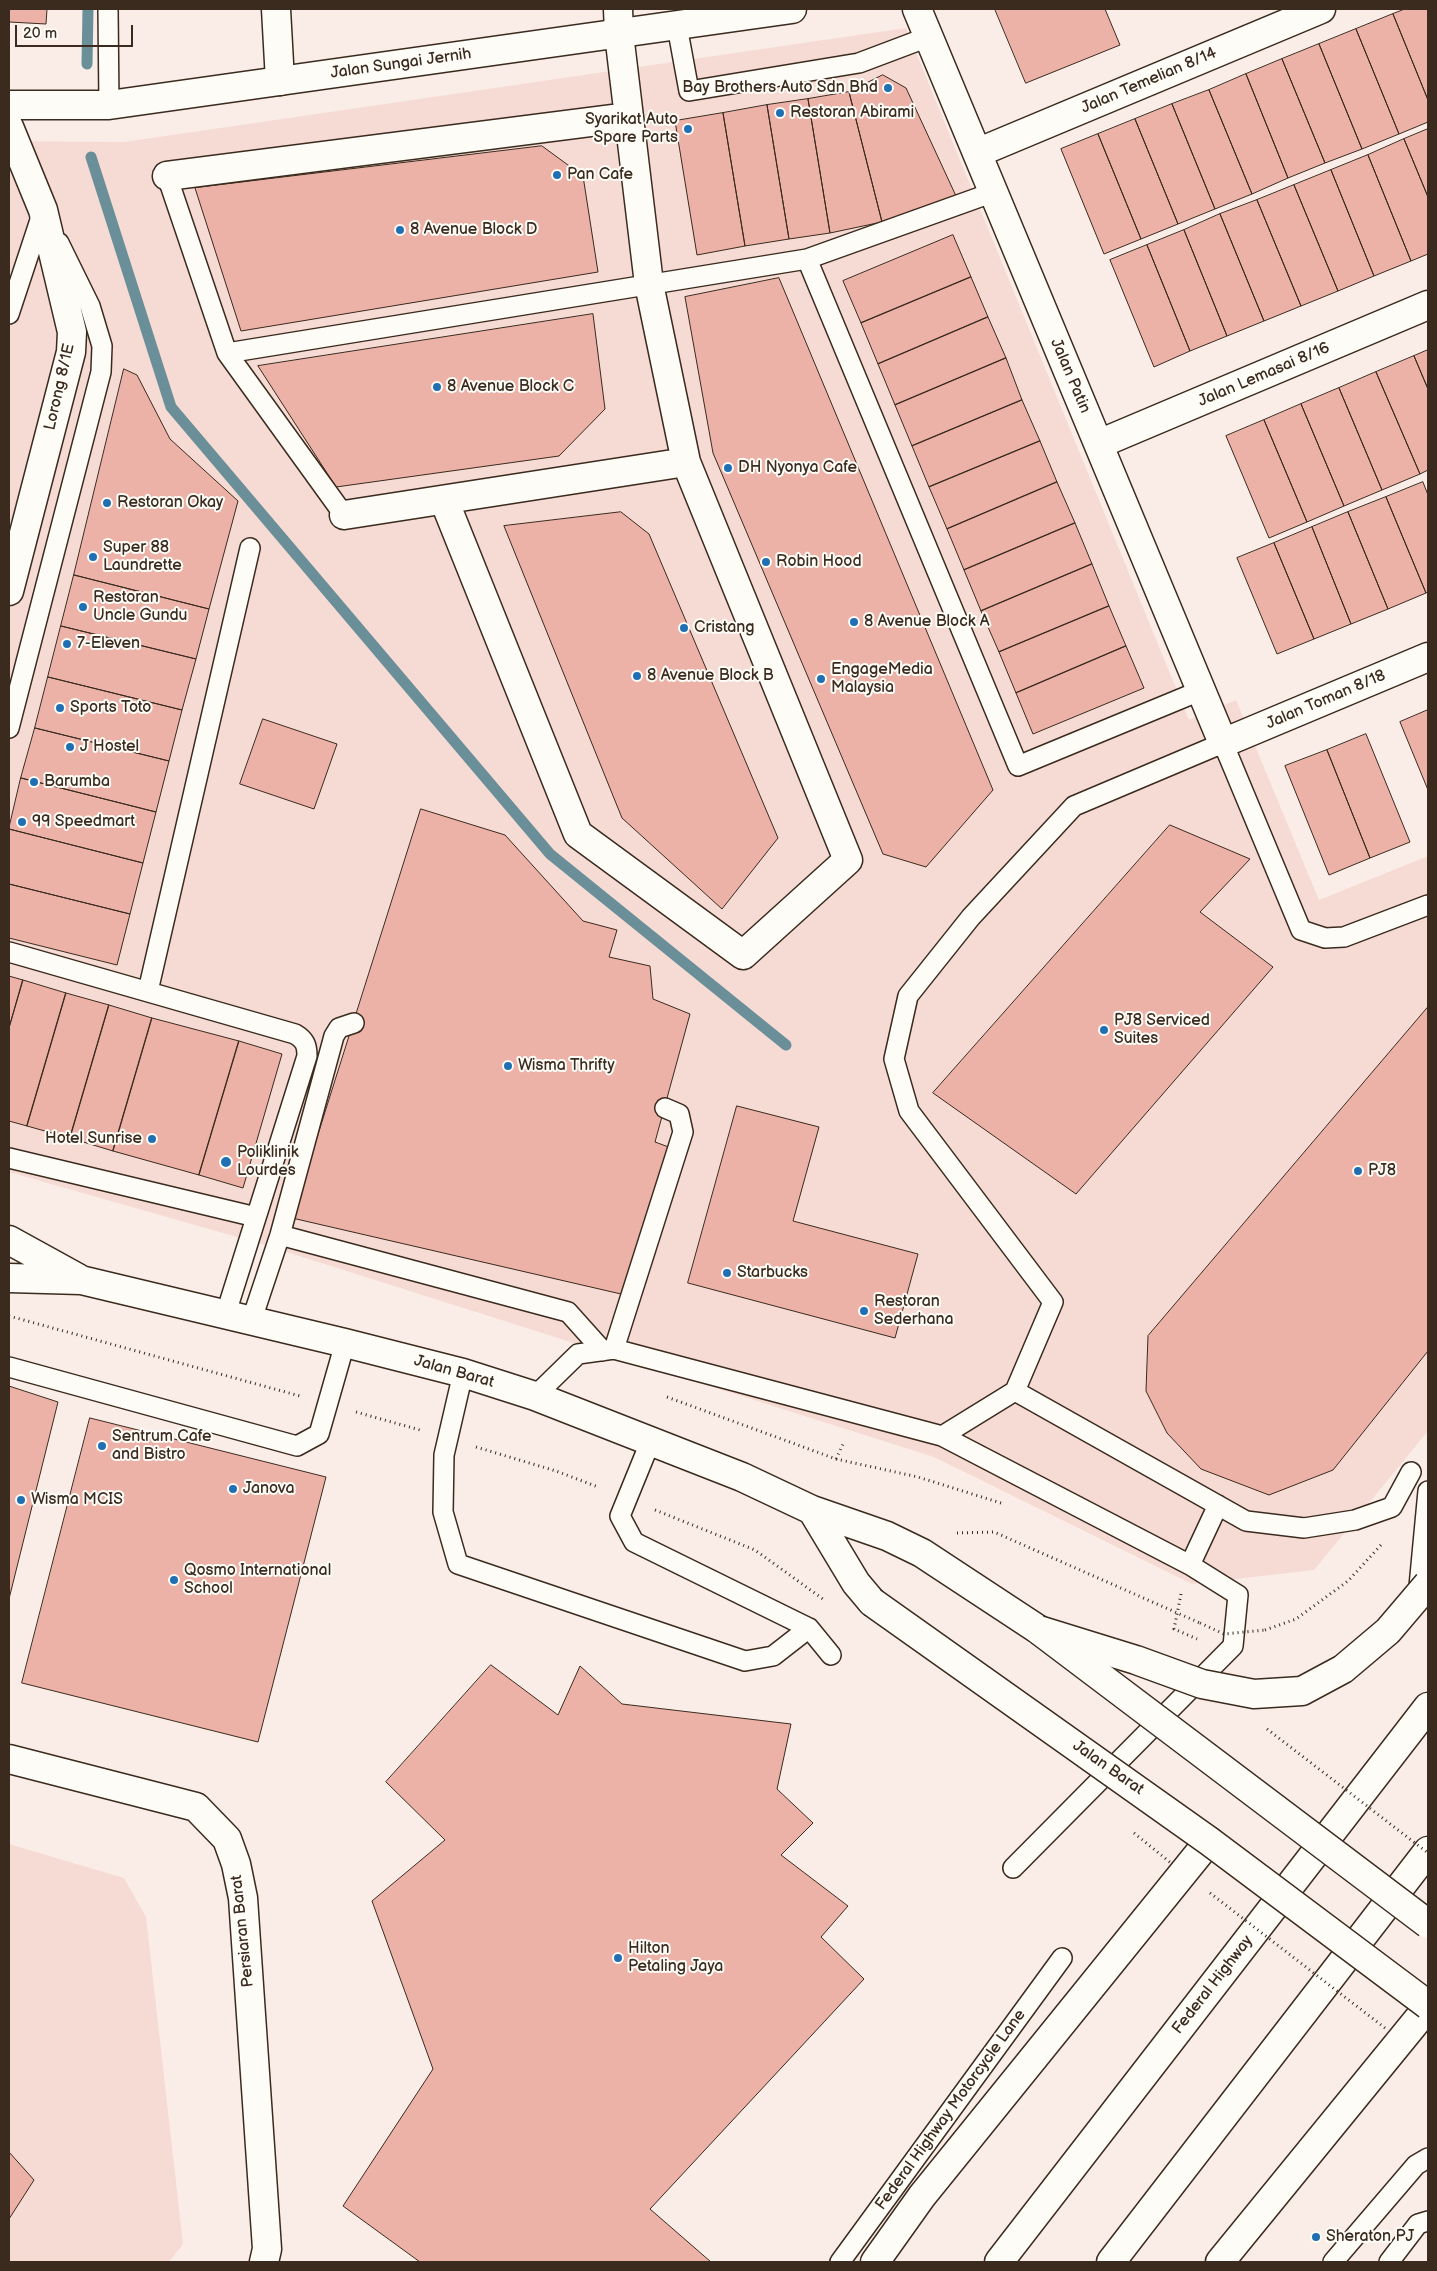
<!DOCTYPE html>
<html>
<head>
<meta charset="utf-8">
<style>
  body { margin:0 }
  #map { position:relative; width:1437px; height:2271px; overflow:hidden; background:#faede7; font-family:"Balsamiq Sans",sans-serif }
  canvas { display:block }
  .frame { position:absolute; inset:0; border:10px solid #3b2a1e; pointer-events:none }
  .scale { position:absolute; left:15px; top:25px; width:118px; height:22px; box-sizing:border-box; border:2px solid #3b2a1e; border-top:0; padding-left:6px; font-size:15px; line-height:18px; white-space:nowrap; color:#3b2a1e; -webkit-text-stroke:4px #fdfcf7; paint-order:stroke }
</style>
</head>
<body>
<div id="map">
<canvas width="1437" height="2271"></canvas>
<div class="frame"></div>
<div class="scale">20 m</div>
</div>
<script>
const context = document.querySelector('canvas').getContext('2d');
context.lineJoin = 'round';
function paint(path, color) {
  context.fillStyle = color;
  context.fill(path, 'evenodd');
}
function trace(path, color, width, dash) {
  context.strokeStyle = color;
  context.lineWidth = width;
  context.lineCap = dash ? 'butt' : 'round';
  context.setLineDash(dash || []);
  context.stroke(path);
}
function label(font, color, halo, rows, align = 'center') {
  context.font = font + ' "Balsamiq Sans",sans-serif';
  context.lineWidth = 4;
  context.setLineDash([]);
  context.textBaseline = 'middle';
  context.strokeStyle = halo;
  context.fillStyle = color;
  for (const [text, x, y, turn = 0] of rows) {
    context.save();
    context.translate(x, y);
    context.rotate((+turn || 0) * Math.PI / 180);
    context.textAlign = isNaN(turn) ? turn : align;
    if (halo) context.strokeText(text, 0, 0);
    context.fillText(text, 0, 0);
    context.restore();
  }
}
const built = new Path2D(`
  M906,28L1189,720L1236,700L1319,900L1428,856V1431L1314,1570L1192,1584L934,1457L258,1243L9,1172V141L124,142Z
  M9,1844L124,1878L146,1917L183,2244L169,2262H9Z`);
const stream = new Path2D(`
  M87,64L88,9
  M91,157L171,407L550,854L786,1045`);
const building = new Path2D(`
  M9,9H47L46,24L9,22Z
  M995,9H1105L1120,45L1026,83Z
  M1405,9H1428V100L1393,14Z
  M1393,14L1428,100V122L1399,134L1356,29Z
  M1356,29L1399,134L1362,149L1319,44Z
  M1319,44L1362,149L1325,163L1282,59Z
  M1282,59L1325,163L1288,178L1246,74Z
  M1246,74L1288,178L1252,194L1209,90Z
  M883,75L906,88L956,196L882,222L849,92Z
  M1209,90L1252,194L1215,209L1172,104Z
  M849,92L882,222L830,233L808,99Z
  M808,99L830,233L789,239L767,105Z
  M1172,104L1215,209L1178,224L1135,119Z
  M767,105L789,239L745,246L723,113Z
  M723,113L745,246L697,255L675,121Z
  M1135,119L1178,224L1141,239L1098,134Z
  M1428,129V197L1404,139Z
  M1098,134L1141,239L1104,254L1061,149Z
  M1404,139L1428,197V254L1411,261L1368,155Z
  M542,146L583,176L598,272L241,331L195,188Z
  M1368,155L1411,261L1374,276L1331,170Z
  M1331,170L1374,276L1338,291L1294,185Z
  M1294,185L1338,291L1301,306L1257,200Z
  M1257,200L1301,306L1264,321L1220,214Z
  M1220,214L1264,321L1227,336L1184,230Z
  M1184,230L1227,336L1190,351L1147,245Z
  M953,235L971,277L861,323L843,281Z
  M1147,245L1190,351L1154,367L1110,260Z
  M971,277L988,317L878,364L861,323Z
  M779,278L993,790L926,867L883,854L713,453L685,297Z
  M593,314L605,409L559,456L336,487L258,366Z
  M988,317L1006,358L895,405L878,364Z
  M1428,350V389L1414,356Z
  M1414,356L1428,389V470L1420,474L1376,372Z
  M1006,358L1022,400L912,446L895,405Z
  M124,369L137,375L170,439L238,501L209,609L74,575Z
  M1376,372L1420,474L1382,490L1339,388Z
  M1339,388L1382,490L1344,506L1301,404Z
  M1022,400L1040,441L929,487L912,446Z
  M1301,404L1344,506L1307,522L1264,420Z
  M1264,420L1307,522L1269,538L1226,436Z
  M1040,441L1057,482L947,529L929,487Z
  M1057,482L1075,523L964,570L947,529Z
  M1423,482L1428,495V592L1426,593L1386,497Z
  M1386,497L1426,593L1388,609L1348,512Z
  M621,512L649,534L778,838L722,909L622,818L504,526Z
  M1348,512L1388,609L1351,624L1312,527Z
  M1075,523L1092,564L981,611L964,570Z
  M1312,527L1351,624L1314,639L1274,543Z
  M1274,543L1314,639L1277,654L1237,558Z
  M1092,564L1109,606L999,652L981,611Z
  M74,575L209,609L196,659L61,626Z
  M1109,606L1126,646L1016,693L999,652Z
  M61,626L196,659L182,710L48,677Z
  M1126,646L1144,688L1033,734L1016,693Z
  M48,677L182,710L169,761L35,728Z
  M1428,710V790L1400,722Z
  M263,719L337,744L314,809L240,784Z
  M35,728L169,761L156,812L21,778Z
  M1366,734L1410,842L1370,858L1327,750Z
  M1327,750L1370,858L1329,875L1285,766Z
  M21,778L156,812L143,863L9,829Z
  M421,809L505,835L583,921L617,930L609,957L650,966L653,999L690,1014L655,1142L674,1149L621,1294L292,1218Z
  M1170,825L1250,859L1200,912L1273,967L1076,1194L933,1093Z
  M9,829L143,863L130,914L9,884Z
  M9,884L130,914L117,965L9,938Z
  M9,976L23,980L9,1028Z
  M23,980L66,993L27,1126L9,1121V1028Z
  M66,993L109,1005L70,1138L27,1126Z
  M109,1005L152,1018L113,1151L70,1138Z
  M1428,1007V1351L1333,1470L1269,1495L1201,1469L1167,1433L1146,1391L1148,1336Z
  M152,1018L239,1041L199,1175L113,1151Z
  M239,1041L282,1054L243,1188L199,1175Z
  M737,1106L819,1127L793,1221L918,1254L895,1338L688,1283Z
  M9,1386L58,1402L9,1599Z
  M90,1418L326,1477L258,1742L22,1683Z
  M491,1665L558,1715L580,1666L622,1704L791,1724L777,1789L813,1823L781,1855L848,1906L821,1937L864,1979L650,2209L711,2262H420L343,2206L433,2069L372,1901L445,1840L386,1782Z
  M9,2152L34,2180L9,2219Z`);
const path = new Path2D(`
  M9,1316L300,1396
  M667,1397L836,1459L918,1477L1004,1504
  M356,1412L420,1430
  M476,1447L556,1471L598,1487
  M836,1459L844,1442
  M655,1510L755,1550L823,1599
  M957,1533L994,1532L1200,1623
  M1181,1594L1174,1629L1197,1639
  M1265,1630L1296,1619L1348,1581L1381,1545`);
const service = new Path2D(`
  M108,9L109,105
  M677,26L689,91L859,63L928,37
  M167,176L227,353L344,515
  M807,259L1018,766L1202,690
  M9,314L43,211
  M227,353L807,259L994,192
  M9,728L101,372L102,346L90,306L59,243
  M9,952L295,1034C305,1040 307,1045 307,1056L226,1313
  M148,991L250,548
  M9,1158L256,1217
  M280,1235L568,1312L603,1351
  M252,1319L280,1235L334,1036L339,1028L354,1023
  M614,1349L942,1436L1190,1565L1238,1595L1233,1646L1013,1868
  M9,1367L297,1446L319,1434L345,1343
  M463,1373L444,1455L443,1512L458,1564L745,1661L773,1656L809,1628
  M535,1396L578,1354L614,1349L683,1132L679,1114L665,1108
  M942,1436L1015,1391
  M651,1440L620,1516L634,1542L809,1628L831,1655
  M1411,1472L1392,1507L1355,1520L1304,1528L1246,1521L1015,1391L1053,1302L909,1111L894,1059L908,996L971,917L1074,806L1223,743L1301,930L1325,938L1344,937L1428,905
  M1190,1565L1218,1505
  M1418,1597L1428,1491
  M840,2262L1062,1958
  M1333,2262L1416,2165L1428,2158
  M1389,2262L1418,2224L1428,2221`);
const minor = new Path2D(`
  M276,9L280,81
  M917,9L1223,743L1428,657
  M9,127L43,210L72,332L71,352L9,591
  M977,153L1321,9
  M167,176L629,117
  M1099,444L1428,305
  M444,500L578,834L743,955L848,860L686,462L649,284L619,34L618,9
  M344,515L686,462`);
const tertiary = new Path2D(`
  M9,105H109L792,9
  M9,1759L196,1807L227,1839L236,1864L243,1898L267,2249L264,2262`);
const primary = new Path2D(`
  M9,1240L78,1278
  M9,1278L81,1280L345,1343L463,1373L535,1396L742,1477L812,1510L887,1536L922,1553L1039,1630
  M812,1510L856,1583L872,1602`);
const trunk = new Path2D(`
  M875,2262L922,2196L1209,1841
  M999,2262L1428,1707
  M1111,2262L1428,1851
  M1220,2262L1428,2007`);
const pathBridge = new Path2D(`
  M1200,1623L1224,1634L1265,1630
  M1267,1729L1428,1853
  M1134,1833L1171,1863
  M1210,1893L1385,2028`);
const primaryBridge = new Path2D(`
  M872,1602L1209,1841L1428,2005
  M1040,1631L1428,1924`);
const trunkBridge = new Path2D(`
  M1039,1630L1136,1660L1202,1684L1254,1694L1302,1691L1343,1669L1388,1631L1428,1584`);
const markers = [
  [888,88,5,"#1f6fb2"],
  [780,113,5,"#1f6fb2"],
  [688,129,5,"#1f6fb2"],
  [557,175,5,"#1f6fb2"],
  [400,230,5,"#1f6fb2"],
  [437,387,5,"#1f6fb2"],
  [728,468,5,"#1f6fb2"],
  [107,503,5,"#1f6fb2"],
  [93,557,5,"#1f6fb2"],
  [766,562,5,"#1f6fb2"],
  [83,607,5,"#1f6fb2"],
  [854,622,5,"#1f6fb2"],
  [684,628,5,"#1f6fb2"],
  [67,644,5,"#1f6fb2"],
  [637,676,5,"#1f6fb2"],
  [821,679,5,"#1f6fb2"],
  [60,708,5,"#1f6fb2"],
  [70,747,5,"#1f6fb2"],
  [34,782,5,"#1f6fb2"],
  [22,822,5,"#1f6fb2"],
  [1104,1030,5,"#1f6fb2"],
  [508,1066,5,"#1f6fb2"],
  [152,1139,5,"#1f6fb2"],
  [226,1162,6,"#1f6fb2"],
  [1358,1171,5,"#1f6fb2"],
  [727,1273,5,"#1f6fb2"],
  [864,1311,5,"#1f6fb2"],
  [102,1446,5,"#1f6fb2"],
  [233,1489,5,"#1f6fb2"],
  [21,1500,5,"#1f6fb2"],
  [174,1580,5,"#1f6fb2"],
  [618,1958,5,"#1f6fb2"],
  [1316,2237,5,"#1f6fb2"]
];
const streetNames = [
  ["Jalan Sungai Jernih",401,64,-8],
  ["Jalan Temelian 8/14",1149,81,-23],
  ["Jalan Lemasai 8/16",1264,375,-23],
  ["Jalan Patin",1070,376,67],
  ["Lorong 8/1E",60,387,-77],
  ["Jalan Toman 8/18",1326,700,-23],
  ["Jalan Barat",454,1372,16],
  ["Jalan Barat",1108,1768,35],
  ["Persiaran Barat",243,1931,-96],
  ["Federal Highway",1213,1985,-52],
  ["Federal Highway Motorcycle Lane",951,2110,-54]
];
const poiNames = [
  ["Bay Brothers Auto Sdn Bhd",878,88,"right"],
  ["Restoran Abirami",790,113],
  ["Syarikat Auto",678,120,"right"],
  ["Spare Parts",678,138,"right"],
  ["Pan Cafe",567,175],
  ["8 Avenue Block D",410,230],
  ["8 Avenue Block C",447,387],
  ["DH Nyonya Cafe",738,468],
  ["Restoran Okay",117,503],
  ["Super 88",103,548],
  ["Laundrette",103,566],
  ["Robin Hood",776,562],
  ["Restoran",93,598],
  ["Uncle Gundu",93,616],
  ["8 Avenue Block A",864,622],
  ["Cristang",694,628],
  ["7-Eleven",77,644],
  ["EngageMedia",831,670],
  ["Malaysia",831,688],
  ["8 Avenue Block B",647,676],
  ["Sports Toto",70,708],
  ["J Hostel",80,747],
  ["Barumba",44,782],
  ["99 Speedmart",32,822],
  ["PJ8 Serviced",1114,1021],
  ["Suites",1114,1039],
  ["Wisma Thrifty",518,1066],
  ["Hotel Sunrise",142,1139,"right"],
  ["Poliklinik",237,1153],
  ["Lourdes",237,1171],
  ["PJ8",1368,1171],
  ["Starbucks",737,1273],
  ["Restoran",874,1302],
  ["Sederhana",874,1320],
  ["Sentrum Cafe",112,1437],
  ["and Bistro",112,1455],
  ["Janova",243,1489],
  ["Wisma MCIS",31,1500],
  ["Qosmo International",184,1571],
  ["School",184,1589],
  ["Hilton",628,1949],
  ["Petaling Jaya",628,1967],
  ["Sheraton PJ",1326,2237]
];
paint(built, '#f6dbd4');
trace(stream, '#6a8f99', 11);
paint(building, '#ecb2a7');
trace(building, '#3b2a1e', 1);
trace(service, '#3b2a1e', 22);
trace(minor, '#3b2a1e', 31);
trace(tertiary, '#3b2a1e', 31);
trace(primary, '#3b2a1e', 31);
trace(trunk, '#3b2a1e', 31);
trace(path, '#3b2a1e', 3, [1, 4]);
trace(service, '#fdfcf7', 19);
trace(minor, '#fdfcf7', 28);
trace(tertiary, '#fdfcf7', 28);
trace(primary, '#fdfcf7', 28);
trace(trunk, '#fdfcf7', 28);
trace(primaryBridge, '#3b2a1e', 31, []);
trace(trunkBridge, '#3b2a1e', 31, []);
trace(pathBridge, '#3b2a1e', 3, [1, 4]);
trace(primaryBridge, '#fdfcf7', 28);
trace(trunkBridge, '#fdfcf7', 28);
for (const [x, y, r, color] of markers) {
  const dot = new Path2D();
  dot.arc(x, y, r, 0, 2 * Math.PI);
  context.fillStyle = color;
  context.fill(dot);
  trace(dot, '#fdfcf7', 2);
}
label('16px', '#3b2a1e', '#fdfcf7', streetNames);
label('16px', '#3b2a1e', '#fdfcf7', poiNames, 'left');
</script>
</body>
</html>
